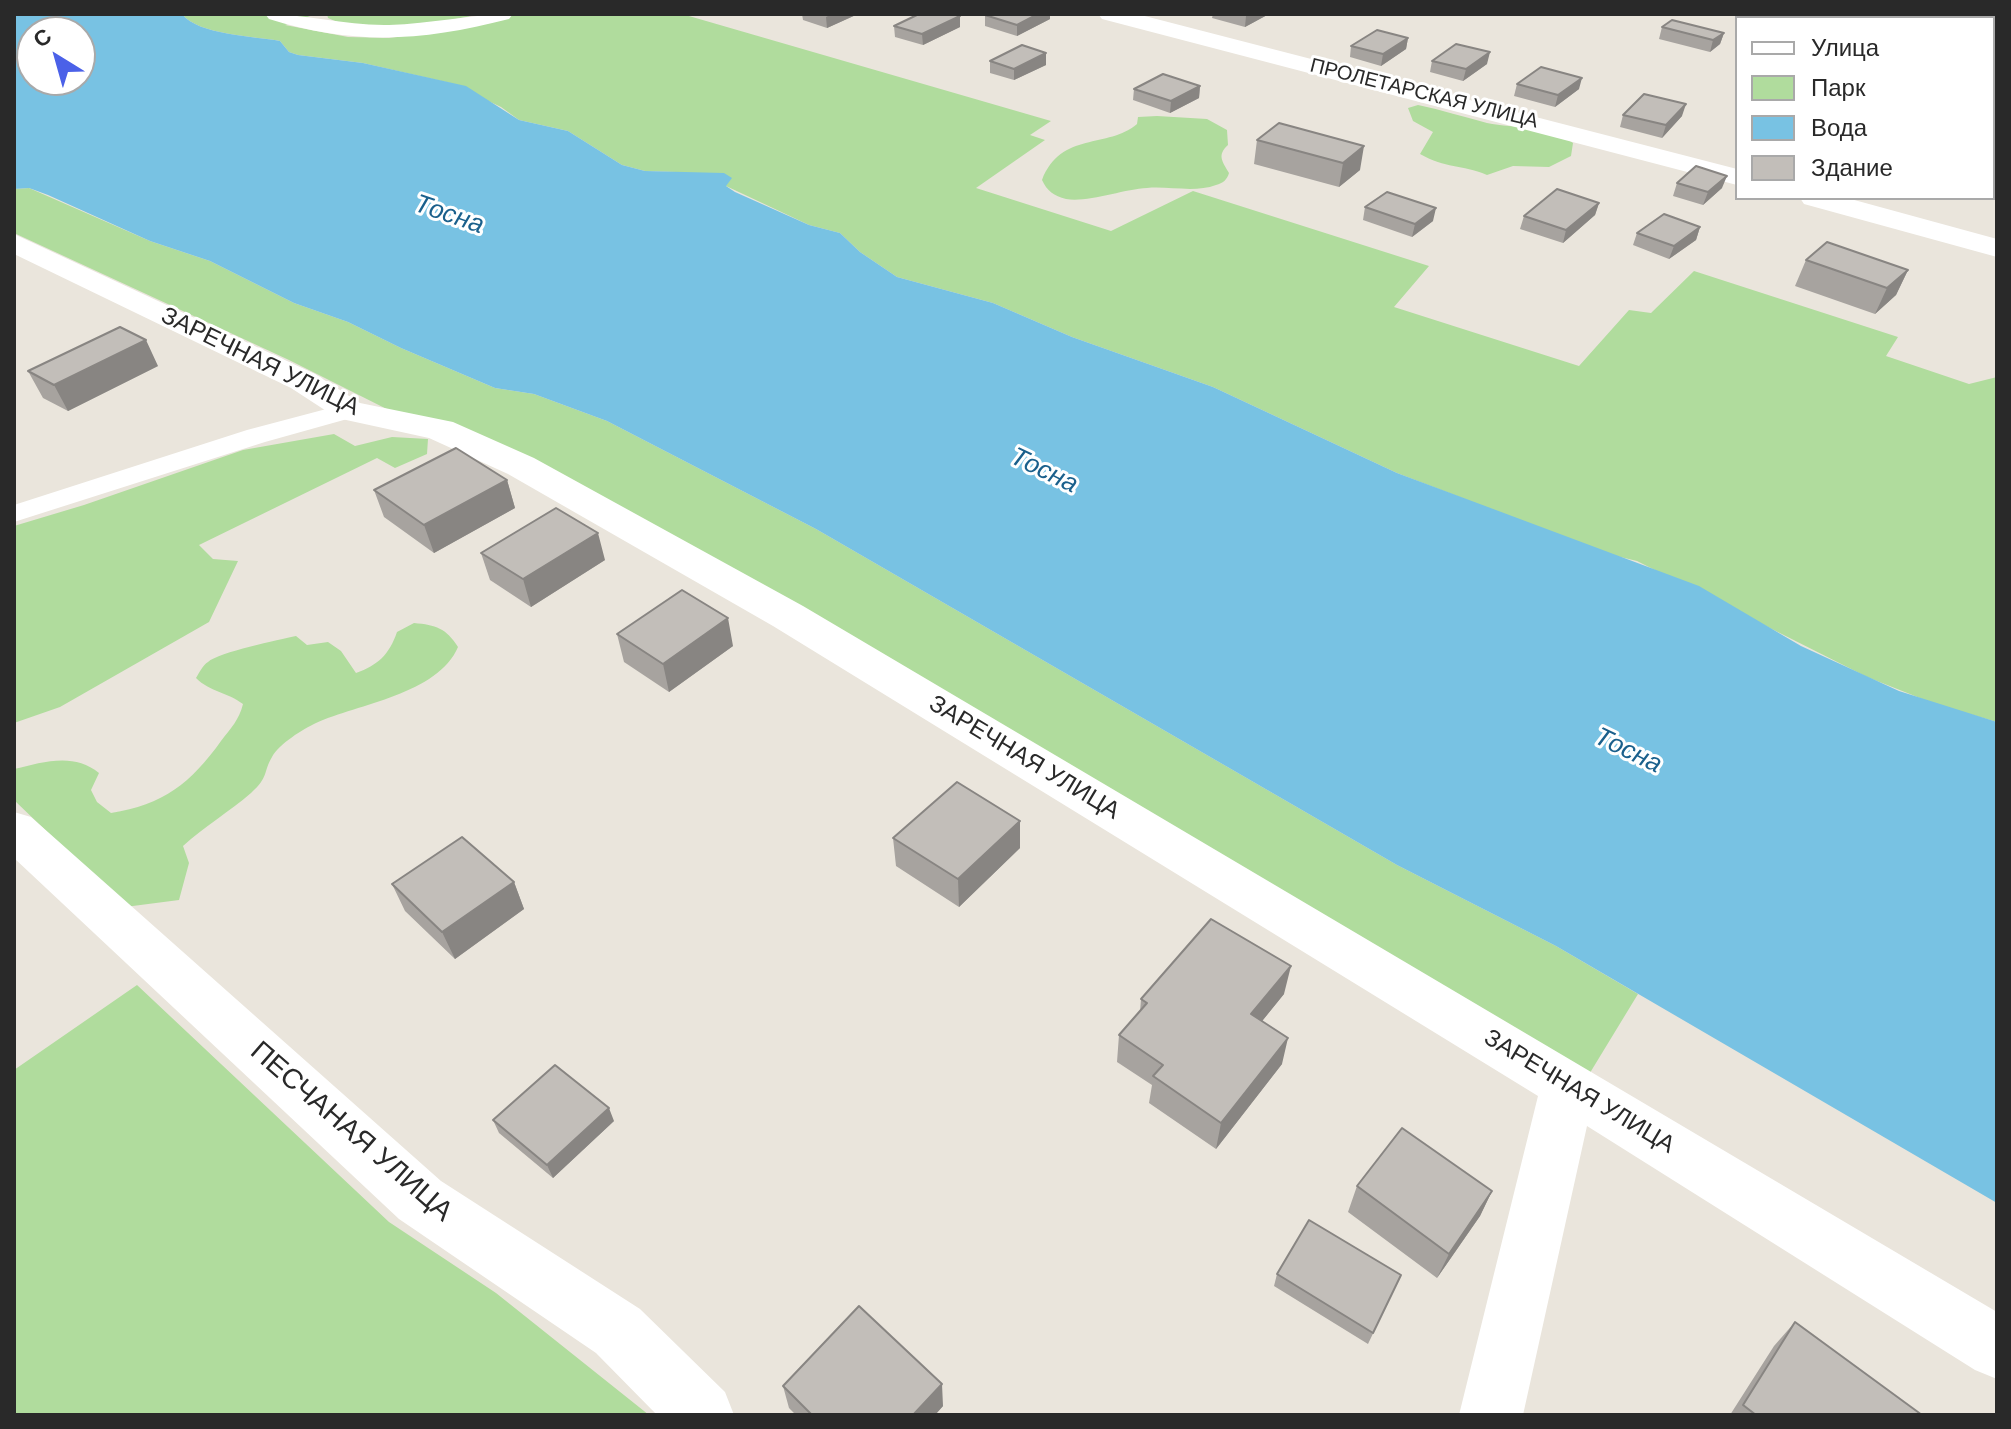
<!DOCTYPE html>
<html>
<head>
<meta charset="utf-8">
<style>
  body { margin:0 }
  #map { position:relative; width:2011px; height:1429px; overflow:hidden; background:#eae5dc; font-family:Arial,sans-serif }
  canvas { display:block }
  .frame { position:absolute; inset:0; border:16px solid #292929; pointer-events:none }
  .legend { position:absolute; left:1735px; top:16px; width:260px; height:184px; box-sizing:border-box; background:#fff; border:2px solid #a9a9a9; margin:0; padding:10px 14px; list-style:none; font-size:24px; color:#292929 }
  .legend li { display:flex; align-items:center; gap:16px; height:40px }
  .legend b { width:40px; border:2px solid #a9a9a9 }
  .north { position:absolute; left:16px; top:16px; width:80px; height:80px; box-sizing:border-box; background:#fff; border:2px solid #a9a9a9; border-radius:50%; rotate:323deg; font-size:22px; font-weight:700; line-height:32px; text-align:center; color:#292929 }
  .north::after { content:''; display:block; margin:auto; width:28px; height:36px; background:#4b61e8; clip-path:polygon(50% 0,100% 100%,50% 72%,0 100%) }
</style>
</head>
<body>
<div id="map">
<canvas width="2011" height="1429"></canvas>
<div class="frame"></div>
<ul class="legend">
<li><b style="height:10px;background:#fff"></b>Улица</li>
<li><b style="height:22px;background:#b0dc9d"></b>Парк</li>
<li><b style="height:22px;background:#78c2e3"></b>Вода</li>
<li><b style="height:22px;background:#c2beb9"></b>Здание</li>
</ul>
<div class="north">С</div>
</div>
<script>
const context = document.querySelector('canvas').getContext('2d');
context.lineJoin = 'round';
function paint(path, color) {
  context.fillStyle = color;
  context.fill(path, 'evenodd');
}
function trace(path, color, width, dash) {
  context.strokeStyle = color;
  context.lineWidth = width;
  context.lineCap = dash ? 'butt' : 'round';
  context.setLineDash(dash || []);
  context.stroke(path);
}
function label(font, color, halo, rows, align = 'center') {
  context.font = font + ' Arial,sans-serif';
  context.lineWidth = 6;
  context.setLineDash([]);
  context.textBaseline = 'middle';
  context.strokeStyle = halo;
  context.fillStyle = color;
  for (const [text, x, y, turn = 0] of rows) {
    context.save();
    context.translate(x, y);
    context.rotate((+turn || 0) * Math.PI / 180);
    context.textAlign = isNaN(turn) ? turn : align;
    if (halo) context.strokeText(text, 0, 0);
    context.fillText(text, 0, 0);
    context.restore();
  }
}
const green = new Path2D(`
  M182,14H316L285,25L348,37L389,38L436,32L518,14H682L1051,121L1030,135L1045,140L976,188L1111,231L1193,191L1429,266L1394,307L1579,366L1629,310L1651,313L1694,271L1898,337L1886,356L1969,384L1997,377V722L1935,704L1867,677L1637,561L1608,554L1397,473L1213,387L1072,337L993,303L897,277L860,252L840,233L809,225L726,186L676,172L645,171L622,165L568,131L519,120L501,107L450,83L363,63L298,55L289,52L280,41C254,36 198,35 182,14Z
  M327,14H482C439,22 369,38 328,18Z
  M1418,105C1442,110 1464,117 1487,123C1515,129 1550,124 1573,143L1571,156L1549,167L1513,166L1487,175C1461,164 1446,169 1420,154L1433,132L1413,121L1408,108Z
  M1157,116L1207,119L1227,130L1228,145C1217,155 1222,161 1229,173C1227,180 1223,183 1216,185C1195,193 1169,186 1147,188C1124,189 1087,203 1066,199C1054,196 1047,191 1042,180C1061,131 1108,149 1137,124L1138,117Z
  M29,188L150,241L210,261L294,303L348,322L401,348L495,388L534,394L607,421L816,529L1397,865L1556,946L1638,994L1585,1081L905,669L289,360L14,233V189Z
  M334,434L355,446L392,437L428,439L427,454L395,468L377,458L199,545L213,559L238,561L209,622L60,707L14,723V526L84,505L243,450Z
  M414,623C436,625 446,628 458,647C438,694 358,704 316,723C303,729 279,744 272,757C263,772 269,777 251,793C229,812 205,826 183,846L189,863L179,900L125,907L14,800V769C43,762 74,752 99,773L91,790L97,802L111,813C163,805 191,783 221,741C231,728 239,720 243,704C227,692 210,692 196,678C199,673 203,665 208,662C219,652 279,640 296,636L307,645L328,642L341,651L356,673C378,665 389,655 397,632Z
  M137,985L389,1222L496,1293L649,1415H14V1070Z`);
const water = new Path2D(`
  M14,14H182C198,35 254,36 280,41L289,52L298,55L363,63L466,86L519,120L568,131L622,165L645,171L724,173L732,178L726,186L735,192L809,225L840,233L860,252L897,277L993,303L1072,337L1213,387L1397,473L1699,586L1801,646L1899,691L1997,722V1203L1556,946L1397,865L816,529L607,421L534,394L495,388L401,348L348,322L294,303L210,261L150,241L48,195L29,188L14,189ZM32,32H80V80H32Z`);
const lane = new Path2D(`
  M349,403L358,406L362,411L358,416L265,442L14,522V505L247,430Z`);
const street = new Path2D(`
  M265,14C307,14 347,26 389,25C431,24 471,14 513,14L509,19C423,41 355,46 269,19Z
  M1098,14H1137L1737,169V185L1102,19Z
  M1762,14H1794L1797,18H1765Z
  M1993,69H1997V83H1993Z
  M1800,198H1847L1997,239V257L1804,204Z
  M14,234L315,374L360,403L453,422L534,458L803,606L1997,1312V1379L1975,1370L1587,1126L1523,1415H1459L1538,1096L773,626L508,474L429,438L337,418L291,388L14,254Z
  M14,812L31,817L441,1181L640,1309L725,1392L734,1415H657L596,1353L399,1219L14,858Z`);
const wall = new Path2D(`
  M802,14H858L827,28L803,20Z
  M1213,14H1269L1245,27L1212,18Z
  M1817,14H1867L1859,18H1831Z
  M985,15L1050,19L1017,36L985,26Z
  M960,16V27L923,45L895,37L894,26Z
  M1662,27L1724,33L1720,44L1710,52L1659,39Z
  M1408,38L1406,49L1381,66L1350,57L1351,46Z
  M1997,39V68L1993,67V42Z
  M1046,53V65L1014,80L990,73V61Z
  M1432,61L1487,64L1463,81L1430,72Z
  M1517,84L1579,89L1555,107L1514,96Z
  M1200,86L1199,98L1170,113L1133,100L1134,89Z
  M1623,115L1682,116L1662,138L1620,127Z
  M1279,123L1360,170L1339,187L1254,164L1257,140Z
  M1677,183L1722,188L1703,205L1673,196Z
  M1599,203L1595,215L1563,243L1520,229L1524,216Z
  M1365,207L1433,221L1412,237L1363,220Z
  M1700,227L1696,240L1669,259L1633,245L1637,233Z
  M1806,260L1908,270L1896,295L1875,314L1795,286Z
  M158,366L68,411L43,398L28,371Z
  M507,480L515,508L434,553L384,517L374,490Z
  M481,553L605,560L531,607L490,580Z
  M617,634L733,646L669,692L624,662Z
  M1020,821V848L959,907L896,866L893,838Z
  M514,882L524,909L455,959L405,911L392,884Z
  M1284,994L1262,1021L1282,1064L1216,1149L1149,1103L1152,1085L1117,1062L1119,1035L1140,1012L1141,999Z
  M493,1120L614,1121L553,1178L499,1133Z
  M1357,1186L1492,1191L1480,1216L1437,1278L1348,1212Z
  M1277,1274L1401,1275L1368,1344L1274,1286Z
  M1795,1322L1922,1415H1730L1774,1346Z
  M783,1386L943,1406L935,1415H796L789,1408Z`);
const shadedWall = new Path2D(`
  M832,14H858L827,28L826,17Z
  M1038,14H1050V19L1017,36V25Z
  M1250,14H1269L1245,27L1246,16Z
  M1852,14H1867L1859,18H1851Z
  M960,16V27L923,45L922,34Z
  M1724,33L1720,44L1710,52L1713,40Z
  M1408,38L1406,49L1381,66L1383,54Z
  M1490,52L1487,64L1463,81L1466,69Z
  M1046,53V65L1014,80V69Z
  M1582,78L1579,89L1555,107L1558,95Z
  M1200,86L1199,98L1170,113L1171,101Z
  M1686,104L1682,116L1662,138L1666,125Z
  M1364,146L1360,170L1339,187L1343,163Z
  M1727,176L1722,188L1703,205L1708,192Z
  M1599,203L1595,215L1563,243L1566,230Z
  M1436,208L1433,221L1412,237L1415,224Z
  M1700,227L1696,240L1669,259L1674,246Z
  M1908,270L1896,295L1875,314L1887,288Z
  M146,340L158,366L68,411L54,385Z
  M507,480L515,508L434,553L424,525Z
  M598,533L605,560L531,607L523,579Z
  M728,618L733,646L669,692L663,664Z
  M1020,821V848L959,907L958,879Z
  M514,882L524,909L455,959L442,932Z
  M1291,966L1284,994L1246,1041L1251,1014Z
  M1288,1038L1282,1064L1216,1149L1221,1123Z
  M609,1108L614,1121L553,1178L547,1165Z
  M1492,1191L1480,1216L1437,1278L1449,1254Z
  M942,1384L943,1406L935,1415H913Z`);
const building = new Path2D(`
  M919,14H953L960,16L922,34L894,26Z
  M987,14H1038L1017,25L985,15Z
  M1672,20L1724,33L1713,40L1662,27Z
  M1377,30L1408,38L1383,54L1351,46Z
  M1456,44L1490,52L1466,69L1432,61Z
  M1022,45L1046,53L1014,69L990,61Z
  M1541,67L1582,78L1558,95L1517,84Z
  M1163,74L1200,86L1171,101L1134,89Z
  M1644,94L1686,104L1666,125L1623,115Z
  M1279,123L1364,146L1343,163L1257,140Z
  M1696,166L1727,176L1708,192L1677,183Z
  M1557,189L1599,203L1566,230L1524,216Z
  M1387,192L1436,208L1415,224L1365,207Z
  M1664,214L1700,227L1674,246L1637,233Z
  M1827,242L1908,270L1887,288L1806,260Z
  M120,327L146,340L54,385L28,371Z
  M456,448L507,480L424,525L374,490Z
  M556,508L598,533L523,579L481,553Z
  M682,590L728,618L663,664L617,634Z
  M957,782L1020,821L958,879L893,838Z
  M462,837L514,882L442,932L392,884Z
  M1211,919L1291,966L1251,1014L1288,1038L1221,1123L1153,1076L1163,1065L1119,1035L1147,1003L1141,999Z
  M555,1065L609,1108L547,1165L493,1120Z
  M1402,1128L1492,1191L1449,1254L1357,1186Z
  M1309,1220L1401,1275L1373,1333L1277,1274Z
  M859,1306L942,1384L913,1415H812L783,1386Z
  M1795,1322L1922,1415H1756L1743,1405Z`);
const farStreetnames = [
  ["ПРОЛЕТАРСКАЯ УЛИЦА",1424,94,14]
];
const streetNames = [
  ["ЗАРЕЧНАЯ УЛИЦА",260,362,26],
  ["ЗАРЕЧНАЯ УЛИЦА",1024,758,31],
  ["ЗАРЕЧНАЯ УЛИЦА",1579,1092,31]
];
const waterNames = [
  ["Тосна",449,215,19],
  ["Тосна",1044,471,26],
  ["Тосна",1628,751,26]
];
const nearStreetnames = [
  ["ПЕСЧАНАЯ УЛИЦА",351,1132,41]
];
paint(green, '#b0dc9d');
paint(water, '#78c2e3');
paint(lane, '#fff');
paint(street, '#fff');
paint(wall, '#a7a39f');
paint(shadedWall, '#888582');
paint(building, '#c2beb9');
trace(building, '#888582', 2);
label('20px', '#292929', '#fff', farStreetnames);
label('24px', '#292929', '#fff', streetNames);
label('italic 26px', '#1a608c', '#fff', waterNames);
label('28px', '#292929', '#fff', nearStreetnames);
</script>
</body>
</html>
